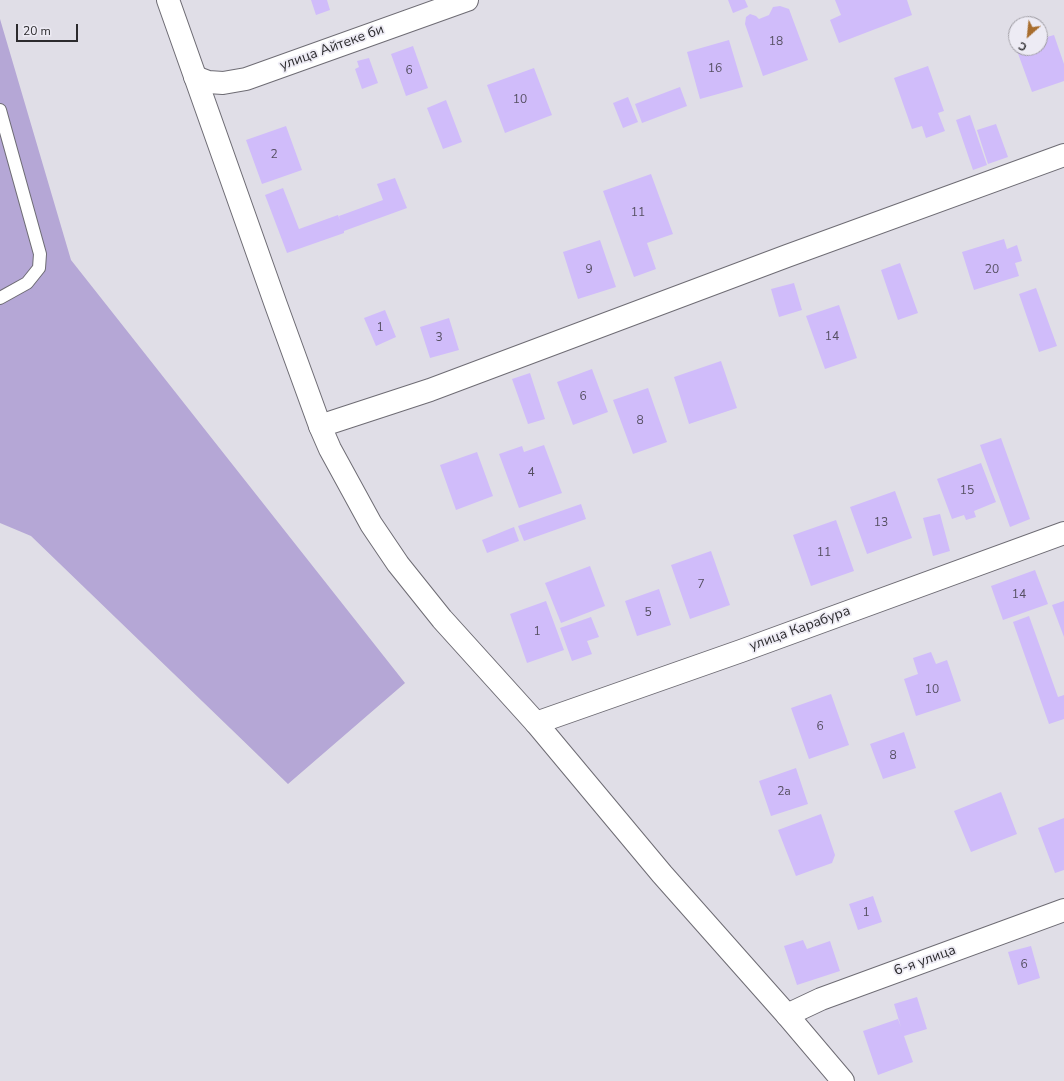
<!DOCTYPE html>
<html>
<head>
<meta charset="utf-8">
<style>
  body { margin:0 }
  #map { position:relative; width:1064px; height:1081px; overflow:hidden; background:#e0dee7; font-family:"Nunito Sans",sans-serif }
  canvas { display:block }
  .north { position:absolute; left:1008px; top:16px; width:40px; height:40px; box-sizing:border-box; background:#edebf4; border:1px solid #a09ea5; border-radius:50%; rotate:207deg; font-size:11px; font-weight:700; line-height:16px; text-align:center; color:#2c2b2e }
  .north::after { content:''; display:block; margin:auto; width:14px; height:18px; background:#a86d2e; clip-path:polygon(50% 0,100% 100%,50% 72%,0 100%) }
  .scale { position:absolute; left:16px; top:24px; width:62px; height:18px; box-sizing:border-box; border:2px solid #2c2b2e; border-top:0; padding-left:5px; font-size:12px; line-height:14px; white-space:nowrap; color:#2c2b2e; -webkit-text-stroke:3px #edebf4; paint-order:stroke }
</style>
</head>
<body>
<div id="map">
<canvas width="1064" height="1081"></canvas>
<div class="north">С</div>
<div class="scale">20 m</div>
</div>
<script>
const context = document.querySelector('canvas').getContext('2d');
context.lineJoin = 'round';
function paint(path, color) {
  context.fillStyle = color;
  context.fill(path, 'evenodd');
}
function trace(path, color, width, dash) {
  context.strokeStyle = color;
  context.lineWidth = width;
  context.lineCap = dash ? 'butt' : 'round';
  context.setLineDash(dash || []);
  context.stroke(path);
}
function label(font, color, halo, rows, align = 'center') {
  context.font = font + ' "Nunito Sans",sans-serif';
  context.lineWidth = 3.5;
  context.setLineDash([]);
  context.textBaseline = 'middle';
  context.strokeStyle = halo;
  context.fillStyle = color;
  for (const [text, x, y, turn = 0] of rows) {
    context.save();
    context.translate(x, y);
    context.rotate((+turn || 0) * Math.PI / 180);
    context.textAlign = isNaN(turn) ? turn : align;
    if (halo) context.strokeText(text, 0, 0);
    context.fillText(text, 0, 0);
    context.restore();
  }
}
const green = new Path2D(`
  M0,19L71,260L405,683L288,784L31,536L0,523Z`);
const building = new Path2D(`
  M311,0H327L330,10L316,15Z
  M728,0H745L748,7L733,13Z
  M835,0H907L912,15L839,43L830,20L841,15Z
  M780,6L789,9L808,60L763,76L745,24L746,17L750,14L756,16L759,19L769,15L773,7Z
  M1054,35L1064,64V81L1032,92L1016,48H1040V39Z
  M729,40L743,87L700,99L687,52Z
  M413,46L428,88L406,96L391,54Z
  M369,58L378,83L362,89L355,69L359,67L357,61Z
  M928,66L944,111L938,113L945,131L926,138L922,126L912,129L894,78Z
  M534,68L552,115L505,133L487,85Z
  M680,87L687,106L642,123L635,104Z
  M628,97L638,122L623,128L613,103Z
  M446,100L462,142L443,149L427,108Z
  M970,115L987,165L973,170L956,120Z
  M996,124L1008,157L988,164L977,130Z
  M286,126L302,170L262,184L246,140Z
  M651,174L673,234L647,243L656,269L634,277L603,191Z
  M395,178L407,208L344,231V233L287,253L265,195L283,188L299,229L338,215L340,220L339,216L383,200L377,184Z
  M1004,239L1007,249L1017,245L1022,261L1015,263L1019,276L974,290L962,252Z
  M600,240L616,287L578,299L563,252Z
  M900,263L918,313L898,320L881,270Z
  M794,283L802,310L779,317L771,289Z
  M1036,288L1057,346L1039,352L1019,294Z
  M839,305L857,358L825,369L806,316Z
  M385,310L396,337L376,346L364,318Z
  M449,318L459,350L430,358L420,327Z
  M721,361L737,408L689,424L674,377Z
  M592,369L608,412L573,425L557,382Z
  M530,373L545,419L528,424L512,379Z
  M648,388L667,442L633,454L613,400Z
  M1001,438L1030,519L1010,527L980,445Z
  M544,445L562,493L519,508L499,454L522,446L524,452Z
  M477,452L493,496L456,510L440,465Z
  M981,463L996,502L974,511L976,517L966,520L964,515L952,519L937,479Z
  M895,491L912,538L867,554L850,507Z
  M581,504L586,519L524,541L518,526Z
  M940,514L950,551L933,556L923,518Z
  M836,520L854,571L811,586L793,535Z
  M514,527L519,541L487,553L482,540Z
  M711,551L730,605L690,619L671,565Z
  M590,566L605,606L561,623L545,583Z
  M1035,570L1048,604L1003,620L991,586Z
  M659,589L671,625L637,636L625,601Z
  M546,601L564,650L527,663L510,614Z
  M1064,601V637L1052,605Z
  M1029,616L1058,697L1064,695V719L1049,724L1013,622Z
  M591,617L599,637L587,641L592,654L572,661L560,628Z
  M931,652L936,664L947,660L961,701L916,716L904,679L918,674L913,658Z
  M831,694L849,745L809,759L791,708Z
  M904,732L916,768L883,779L870,744Z
  M796,768L808,804L771,816L759,781Z
  M1001,792L1017,834L971,852L954,811Z
  M821,814L835,855L832,863L796,876L778,830Z
  M1064,818V870L1055,873L1038,828Z
  M873,896L882,922L858,930L849,904Z
  M803,940L807,949L830,941L840,971L797,985L784,946Z
  M1031,946L1040,978L1018,985L1008,952Z
  M917,997L927,1029L904,1036L913,1062L878,1075L863,1031L898,1019L901,1027L894,1004Z`);
const service = new Path2D(`
  M0,110L40,254L39,268L27,283L0,298`);
const minor = new Path2D(`
  M195,77L208,82L223,83L246,79L467,0
  M320,426L430,390L787,256L1064,155
  M536,723L741,651L1064,533
  M787,1015L821,999L1064,910`);
const secondary = new Path2D(`
  M168,0L276,305L320,426L330,449L371,524L398,564L442,619L536,723L662,874L787,1015L843,1081`);
const numberNames = [
  ["18",776,42],
  ["16",715,69],
  ["6",409,71],
  ["10",520,100],
  ["2",274,155],
  ["11",638,213],
  ["9",589,270],
  ["20",992,270],
  ["1",380,328],
  ["14",832,337],
  ["3",439,338],
  ["6",583,397],
  ["8",640,421],
  ["4",531,473],
  ["15",967,491],
  ["13",881,523],
  ["11",824,553],
  ["7",701,585],
  ["14",1019,595],
  ["5",648,613],
  ["1",537,632],
  ["10",932,690],
  ["6",820,727],
  ["8",893,756],
  ["2а",784,792],
  ["1",866,913],
  ["6",1024,965]
];
const streetNames = [
  ["улица Айтеке би",332,48,-20],
  ["улица Карабура",800,629,-20],
  ["6-я улица",925,961,-20]
];
paint(green, '#b5a7d6');
paint(building, '#d0bcfa');
trace(service, '#6e6c74', 14);
trace(minor, '#6e6c74', 24);
trace(secondary, '#6e6c74', 24);
trace(service, '#fff', 12);
trace(minor, '#fff', 22);
trace(secondary, '#fff', 22);
label('12px', '#554f61', null, numberNames);
label('14px', '#2c2b2e', '#edebf4', streetNames);
</script>
</body>
</html>
